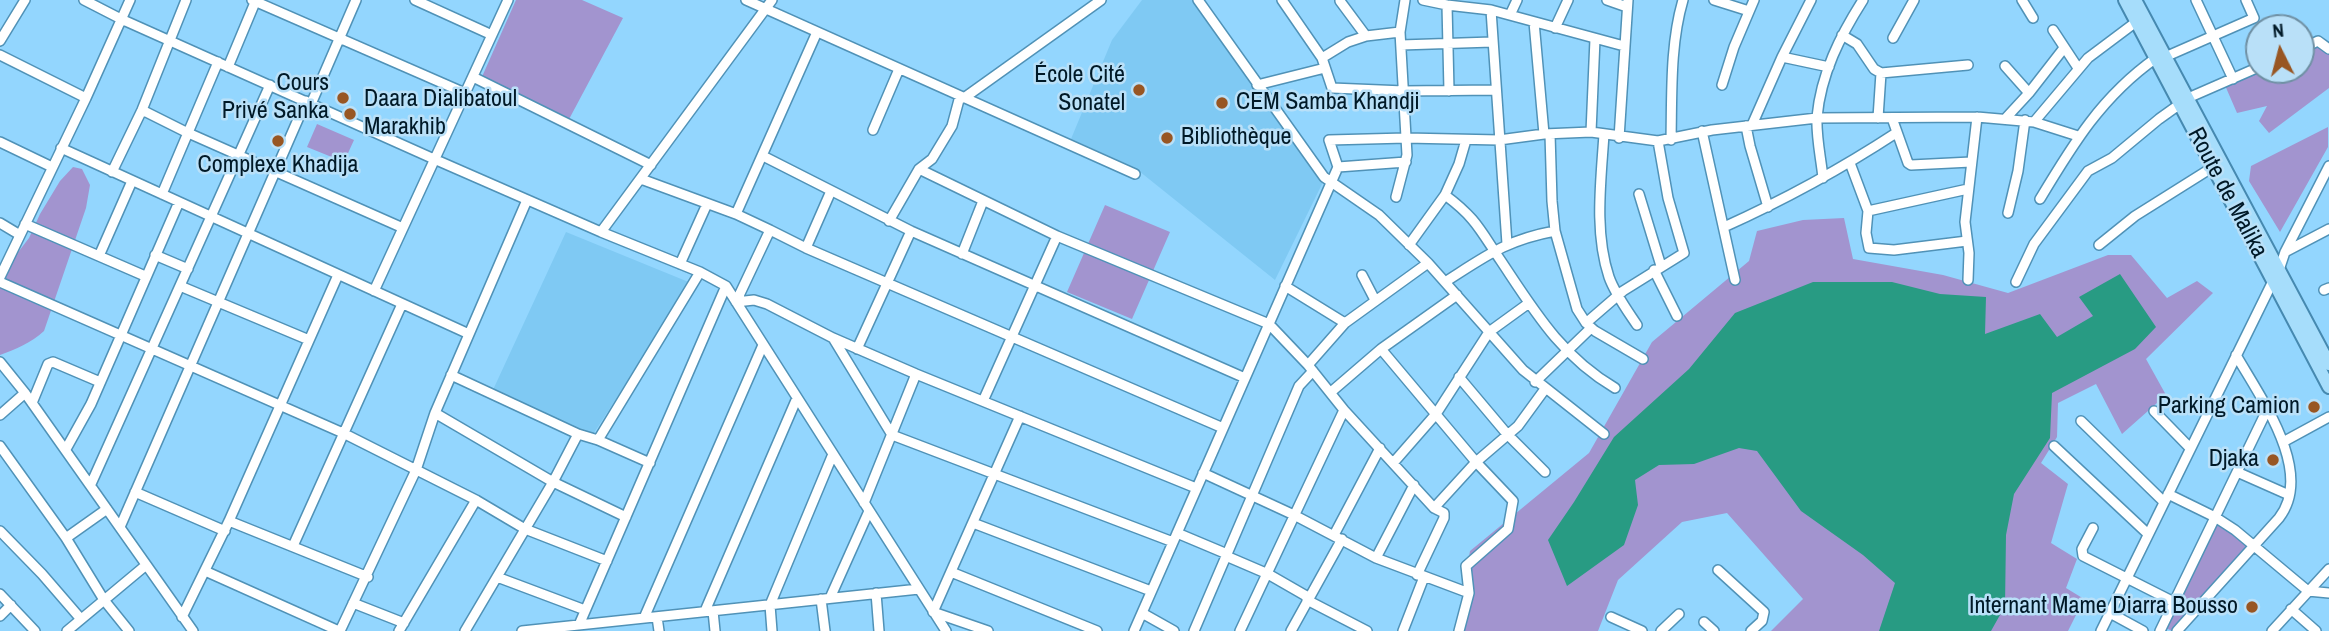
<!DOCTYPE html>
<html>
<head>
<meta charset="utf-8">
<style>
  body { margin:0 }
  #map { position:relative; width:2329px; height:631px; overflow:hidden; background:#93d6fe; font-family:"Archivo Narrow",sans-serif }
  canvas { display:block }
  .north { position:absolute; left:2245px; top:14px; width:70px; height:70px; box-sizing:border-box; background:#b9e0f8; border:2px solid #6f90a4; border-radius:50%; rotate:354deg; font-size:19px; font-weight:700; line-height:28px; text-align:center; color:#001927 }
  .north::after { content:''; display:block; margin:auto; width:24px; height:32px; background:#985623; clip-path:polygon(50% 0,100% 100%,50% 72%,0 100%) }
</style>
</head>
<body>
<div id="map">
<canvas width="2329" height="631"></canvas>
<div class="north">N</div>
</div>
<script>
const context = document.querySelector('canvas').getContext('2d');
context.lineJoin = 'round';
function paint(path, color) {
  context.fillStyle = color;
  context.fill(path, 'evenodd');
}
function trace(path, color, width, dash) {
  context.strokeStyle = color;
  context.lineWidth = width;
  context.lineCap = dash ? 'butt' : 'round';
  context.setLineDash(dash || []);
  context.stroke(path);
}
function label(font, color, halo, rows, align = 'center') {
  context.font = font + ' "Archivo Narrow",sans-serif';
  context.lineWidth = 5;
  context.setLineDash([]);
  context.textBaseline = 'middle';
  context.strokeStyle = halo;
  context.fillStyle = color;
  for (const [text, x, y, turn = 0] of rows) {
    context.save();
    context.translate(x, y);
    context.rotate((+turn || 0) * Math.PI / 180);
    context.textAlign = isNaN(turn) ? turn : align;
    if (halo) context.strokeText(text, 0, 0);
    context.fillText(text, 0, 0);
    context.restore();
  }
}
const built = new Path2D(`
  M1142,0H1193L1323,182L1275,280L1134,167L1071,139L1112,40Z
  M566,232L691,283L592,436L492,392Z`);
const green = new Path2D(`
  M516,0H582L623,18L567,123L481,79Z
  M2312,44L2329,53V88L2269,133L2259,121L2267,106L2237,113L2224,83L2259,70H2301V49Z
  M317,124L354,140L344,162L307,147Z
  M2328,127V147L2280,232L2249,181L2251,166Z
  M73,167L82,169L90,185L86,208L44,331C31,343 16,349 0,355V281L6,268L29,238L40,214L60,181Z
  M1105,205L1170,232L1132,319L1067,292Z
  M1844,218L1853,259L1943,275L2008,293L2108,255H2131L2167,298L2197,281L2213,293L2146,359L2166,395L2122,434L2096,384L2058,403L2057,437L2041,463L2068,484L2051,543L2077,559L2066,588L2084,599L2068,631H1771L1803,599L1727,513L1682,522L1618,580L1598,631H1456L1470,551L1589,453L1652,342L1749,261L1757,231L1803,220Z
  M2215,523L2250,546L2172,631L2164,627Z`);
const water = new Path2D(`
  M2120,274L2156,327L2135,349L2052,393L2050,438L2014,494L2006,535L2005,606L1991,631H1879L1895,583L1863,555L1801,511L1757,451L1739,448L1694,464L1659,465L1635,480L1638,505L1624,545L1567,586L1548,540L1574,502L1614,437L1689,369L1735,313L1813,282H1892L1940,294L1986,297L1985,334L2040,314L2057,337L2093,316L2079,297Z`);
const minor = new Path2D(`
  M84,0L121,19L434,159L601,232L700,272L726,286L946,631
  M252,0L465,93
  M415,0L492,35
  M746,0L1135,174
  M1198,0L1324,177L1379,215L1428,263L1523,370L1604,434
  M1282,0L1322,58L1332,88L1404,91L1495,90
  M1423,0L1447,5L1491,10L1624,46
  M1607,0L1627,7
  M1714,0L1749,11
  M2022,0L2033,18
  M2196,0L2233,79
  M1340,1L1366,36
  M1447,5L1449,91
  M1491,10L1507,244
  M1510,15L1517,0
  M1534,22L1544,134
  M1555,28L1568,0
  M2053,30L2078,68
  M1842,35L1857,44L1874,69L1881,73L1968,65
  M1893,38L1914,0
  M0,41L25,0
  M1401,45L1492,42
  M2301,49L2318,41L2329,49
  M0,55L86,98
  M1782,57L1829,67
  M2165,57L2254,18L2246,0
  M1322,58L1348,42L1366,36L1400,32
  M2005,66L2029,93
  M228,67L256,0
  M473,77L651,165
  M1257,85L1325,68
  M1722,85L1734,47L1754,0
  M964,98L1101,0
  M2188,98L2259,67
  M311,104L356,0
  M142,110L186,132L403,228
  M1878,118L1881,73
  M1892,118L1908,163L1911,165L1971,162
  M2005,119L2029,93L2064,48
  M2034,122L2088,58L2136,22
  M1752,125L1782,57L1811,0
  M1746,126L1750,146L1768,207
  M873,130L899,69
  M1702,131L1735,280
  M1591,132L1595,39
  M1550,134L1552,201L1555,231L1577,309L1586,323L1595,331L1643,359
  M1604,134C1601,181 1594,232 1609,277C1615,294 1627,310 1637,325
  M1619,138L1628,0
  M1671,140C1672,94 1670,44 1683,0
  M0,142L52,167
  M61,148L469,334
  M763,156L911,231L1245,378
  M1850,163L1868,211L1866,233L1869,248L1894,250L1967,241
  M1338,167L1406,162
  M919,169L1057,236L1269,324L1308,365L1344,410L1434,508L1444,513V518L1417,575
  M112,172L142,110L186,0
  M1823,178C1821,158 1816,137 1817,117C1821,74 1840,36 1863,0
  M641,179L736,214L770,230L736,302
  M162,194L218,62
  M1639,194L1661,266
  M1445,195C1476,218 1480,230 1501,261C1535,312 1561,356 1615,388
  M1396,197L1407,155L1400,32L1405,0
  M2040,199C2073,144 2102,96 2156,58
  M1868,211L1968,189
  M2008,213L2018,171L2025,120
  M736,214L817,32
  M889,221L919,169L932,159L952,126L960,96
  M0,223L20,235
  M25,224L145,276
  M1724,227C1784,200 1841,169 1896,133
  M770,230L806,248L1223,428
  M601,232L772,0
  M1409,245L1445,195L1459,164L1466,140
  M2099,245L2135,216L2213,167
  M806,248L831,191
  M2285,252L2329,229
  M962,254L983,201
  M155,255L188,269
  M99,256L132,181
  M680,264L707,204
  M1654,270L1677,316
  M2279,270L2285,252L2329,166
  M1362,275L1375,300
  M0,277L86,98L130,0
  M1968,280L1969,253L1965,222L1977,117
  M0,282L343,433L476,500L525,529L607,561
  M1445,282C1486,256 1506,240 1555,231
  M2016,282L2034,244L2088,171L2112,158L2159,119L2180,104
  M180,286L309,340
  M1285,286L1345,323
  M2324,290L2329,288
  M374,291L508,0
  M736,302L754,300L767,304L833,338L916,374L1196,488
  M1586,323L1623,291L1684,253L1668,198L1658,141
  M833,338L892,435L1173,542
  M857,349L911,231
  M1381,349L1476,462L1513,501L1508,529L1466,566L1469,593L1459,631
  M0,362L25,393L193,631
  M1308,365L1345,323L1428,263
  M451,375L578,434L598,440L650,463
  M1459,377L1507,434L1545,472
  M1535,382L1591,328
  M1331,392L1381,349L1457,295
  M983,401L1057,236
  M32,403L48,364L53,362L100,382
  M2154,411L2190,448
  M435,413L553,482L626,517
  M0,415L25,393
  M2081,421L2164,502
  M598,440L700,272
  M2283,442L2329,417
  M0,446L66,538L104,600L129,631
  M2054,446L2148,534
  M66,449L91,404L179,202
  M1394,462L1436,414L1489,332L1529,303
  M2237,472L2289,495
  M1203,473L1294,515L1376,558L1469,593
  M91,484L270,85
  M135,492L225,531
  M2168,494L2215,517L2235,530L2308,591L2329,593
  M864,503L916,374
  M1434,508L1476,462L1518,426L1545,389
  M229,521L368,577
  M973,523L1151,591
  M120,527L306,101
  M2093,528L2082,549L2083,556L2174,602
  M0,531L42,574L80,618
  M1177,533L1227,554
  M1334,535L1380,448
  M66,538L107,509
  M293,546L402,304
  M1226,556L1268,574L1308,597
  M1376,558L1414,485
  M1718,570L1764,612L1762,621L1751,631
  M205,571L339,631
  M951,572L1097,631
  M497,577L585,610
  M876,593L879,631
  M0,594L35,631
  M830,598L869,511
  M821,599L825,631
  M1307,600L1367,631
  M353,603L404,623
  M2291,609L2316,631
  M705,611L797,398
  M713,611L715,631
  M1142,613L1174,631
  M2110,613L2143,631
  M0,616L11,605
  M182,617L229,521L338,275
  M657,617L659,631
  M1611,617L1642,631
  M644,618L763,345
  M1704,622L1714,631
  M579,625L726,286
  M67,631L145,566
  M340,631L416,470L435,413L527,200
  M399,631L476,500
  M465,631L553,482L578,434
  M522,631L919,589
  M772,631L770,605L833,454
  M988,631L933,612L1020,416
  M1134,631L1338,167L1329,140L1406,138L1499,140L1544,134L1591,132L1658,141L1712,130L1817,118L1977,117L2034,122L2078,136
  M1194,631L1299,386L1313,371
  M1240,631L1344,410
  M1291,631L1342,539
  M1403,631L1424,577
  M1661,631L1679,614
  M2101,631L2273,281
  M2160,631L2267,410
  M2177,631L2279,518C2315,472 2260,397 2236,355
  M2272,631L2329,569`);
const major = new Path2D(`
  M2125,0L2329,387
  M2135,0L2329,364`);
const markers = [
  [1139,90,7,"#985623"],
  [343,98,7,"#985623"],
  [1222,103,7,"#985623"],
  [350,114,7,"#985623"],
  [1167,138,7,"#985623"],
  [278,141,7,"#985623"],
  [2314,407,7,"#985623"],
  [2273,460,7,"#985623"],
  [2252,607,7,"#985623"]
];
const poiNames = [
  ["École Cité",1125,76],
  ["Sonatel",1125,104],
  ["Cours",329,84],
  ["Privé Sanka",329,112],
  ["Daara Dialibatoul",364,100,"left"],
  ["Marakhib",364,128,"left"],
  ["CEM Samba Khandji",1236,103,"left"],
  ["Bibliothèque",1181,138,"left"],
  ["Complexe Khadija",278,166,"center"],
  ["Parking Camion",2300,407],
  ["Djaka",2259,460],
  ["Internant Mame Diarra Bousso",2238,607]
];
const streetNames = [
  ["Route de Malika",2227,193,62]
];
paint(built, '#7fc9f3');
paint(green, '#a294cf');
paint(water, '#289b83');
trace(minor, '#5092b7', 12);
trace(major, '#4689b0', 16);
trace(minor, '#fff', 9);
trace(major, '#a6ddfb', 12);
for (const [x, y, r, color] of markers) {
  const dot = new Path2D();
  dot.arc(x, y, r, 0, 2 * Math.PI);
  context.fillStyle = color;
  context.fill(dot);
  trace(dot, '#b9e0f8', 2.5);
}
label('24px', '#001927', '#b9e0f8', poiNames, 'right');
label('24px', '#001927', '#b9e0f8', streetNames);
</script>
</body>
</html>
